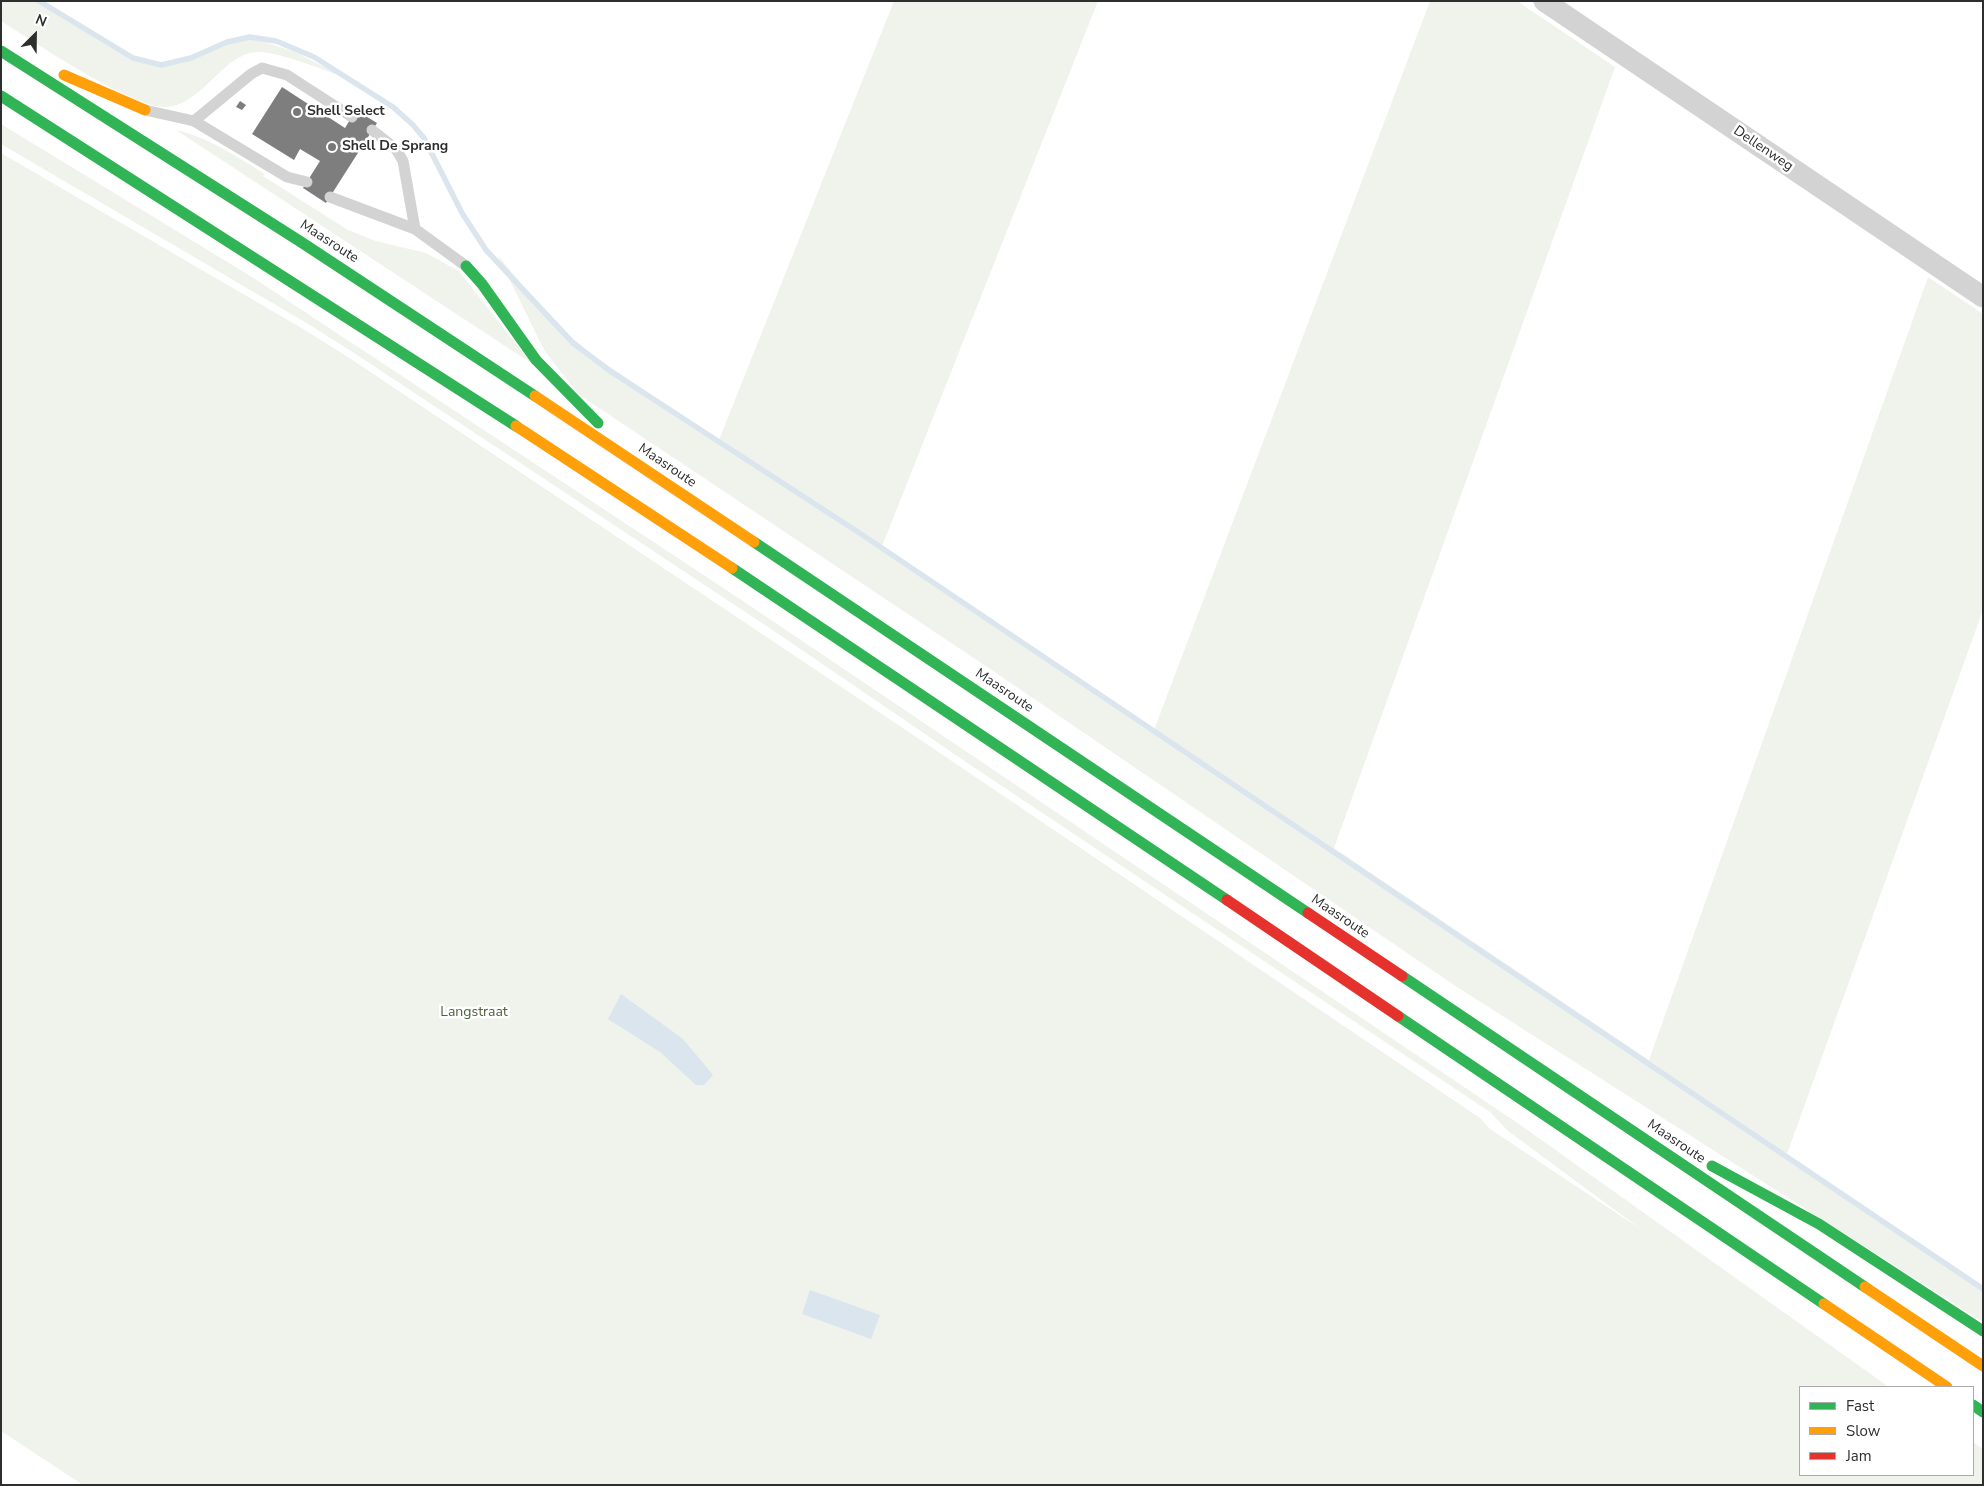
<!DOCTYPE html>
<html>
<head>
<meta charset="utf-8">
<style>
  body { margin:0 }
  #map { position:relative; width:1984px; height:1486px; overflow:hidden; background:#fff; font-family:"Nunito Sans",sans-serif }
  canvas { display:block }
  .frame { position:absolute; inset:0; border:2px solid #2e2e2e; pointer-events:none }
  .legend { position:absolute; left:1799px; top:1386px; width:175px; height:90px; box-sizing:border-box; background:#fff; border:1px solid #ababab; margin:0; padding:6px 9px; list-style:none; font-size:15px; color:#2e2e2e }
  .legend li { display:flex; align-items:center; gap:10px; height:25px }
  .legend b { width:25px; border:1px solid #ababab }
  .north { position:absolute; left:10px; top:10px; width:50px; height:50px; -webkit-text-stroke:4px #fff; paint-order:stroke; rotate:23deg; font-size:14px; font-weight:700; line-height:20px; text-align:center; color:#2e2e2e }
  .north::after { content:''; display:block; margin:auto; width:18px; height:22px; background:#2e2e2e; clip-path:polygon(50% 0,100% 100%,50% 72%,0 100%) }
</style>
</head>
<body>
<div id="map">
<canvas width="1984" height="1486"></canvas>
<div class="frame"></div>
<ul class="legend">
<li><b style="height:6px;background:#30b455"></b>Fast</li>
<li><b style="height:6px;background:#ff9f0a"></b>Slow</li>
<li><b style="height:6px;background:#e5322d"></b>Jam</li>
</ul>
<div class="north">N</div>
</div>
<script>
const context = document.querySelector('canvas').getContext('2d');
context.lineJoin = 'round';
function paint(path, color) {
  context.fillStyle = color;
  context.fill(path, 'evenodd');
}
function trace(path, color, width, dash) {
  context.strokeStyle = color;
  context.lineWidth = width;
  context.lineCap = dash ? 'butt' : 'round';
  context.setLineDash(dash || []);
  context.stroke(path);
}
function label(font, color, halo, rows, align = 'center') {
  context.font = font + ' "Nunito Sans",sans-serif';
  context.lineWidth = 5;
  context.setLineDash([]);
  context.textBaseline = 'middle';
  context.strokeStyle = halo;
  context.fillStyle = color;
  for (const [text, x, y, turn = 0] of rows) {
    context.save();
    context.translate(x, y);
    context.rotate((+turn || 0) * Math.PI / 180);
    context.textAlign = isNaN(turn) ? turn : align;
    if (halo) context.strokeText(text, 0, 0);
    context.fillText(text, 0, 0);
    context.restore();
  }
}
const green = new Path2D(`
  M1,1H44L132,57L165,63L208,52L230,42L256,39L295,52L342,76C319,69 281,52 258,52C224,52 203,105 166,107C133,109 33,41 1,21Z
  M894,1H1098L881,549L1154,730L1430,1H1517L1615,67L1334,848L1649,1060L1928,277L1983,314V610L1787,1154L1983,1287V1322L1457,987L999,675L578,394L544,350L497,254L547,316L591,354L719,440Z
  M1,124L252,277L740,599L1519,1124L1889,1387H1800V1475H1973V1442L1983,1449V1485H83L1,1431V153L305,330L351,359L943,755L1480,1118L1490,1129L1642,1230L1508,1131L1490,1112L966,762L771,629L354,353L310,325L1,144Z
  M176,130C210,138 236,156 265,174L263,176L348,230L376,241L426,253L459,271L531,363Z`);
const water = new Path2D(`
  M621,994L683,1039L713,1075L704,1085H696L660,1052L608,1019Z
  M810,1290L880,1315L871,1339L802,1314Z`);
const stream = new Path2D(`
  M39,1L133,58L161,65L191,58L227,42L250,37L276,41L314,57L393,107L413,125L424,138L462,213L486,250L573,343L610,371L861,534L1983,1289`);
const building = new Path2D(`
  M282,87L345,128L356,110L377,123L326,203L303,188L320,161L300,149L294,160L252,134Z
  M240,101L246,105L242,110L236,107Z`);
const lane = new Path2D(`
  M145,110L194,121L251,74L262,68L287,75L352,117
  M194,121L287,177L307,182
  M372,130L396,149L403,161L415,229L466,266
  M330,197L415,229`);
const street = new Path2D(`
  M1544,1L1983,297`);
const fast = new Path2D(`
  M1,51L301,242L535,396
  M1,96L516,426
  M466,266L482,284L536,360L598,423
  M754,542L1308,913
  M732,568L1227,900
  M1402,976L1865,1287
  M1398,1016L1824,1304
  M1712,1166L1819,1224L1983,1331
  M1973,1405L1983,1412`);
const slow = new Path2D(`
  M64,75L145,110
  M535,396L754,542
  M516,426L732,568
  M1865,1287L1983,1366
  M1824,1304L1947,1387`);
const jam = new Path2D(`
  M1227,900L1398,1016
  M1308,913L1402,976`);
const markers = [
  [297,112,5,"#777"],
  [332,147,5,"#777"]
];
const poiNames = [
  ["Shell Select",307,112],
  ["Shell De Sprang",342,147]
];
const streetNames = [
  ["Dellenweg",1763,149,34],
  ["Maasroute",329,242,33],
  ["Maasroute",667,466,34],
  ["Maasroute",1004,691,34],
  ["Maasroute",1340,917,34],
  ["Maasroute",1676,1142,34]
];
const parkNames = [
  ["Langstraat",474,1013]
];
paint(green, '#f0f3ec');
paint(water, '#dbe5ee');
trace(stream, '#dbe5ee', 5.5);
paint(building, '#7e7e7e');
trace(lane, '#d3d3d3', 11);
trace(street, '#d3d3d3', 21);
trace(fast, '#30b455', 11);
trace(slow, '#ff9f0a', 11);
trace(jam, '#e5322d', 11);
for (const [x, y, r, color] of markers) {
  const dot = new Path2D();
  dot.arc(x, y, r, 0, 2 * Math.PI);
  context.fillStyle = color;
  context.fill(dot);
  trace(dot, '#fff', 2);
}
label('bold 14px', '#2e2e2e', '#fff', poiNames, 'left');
label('14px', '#2e2e2e', '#fff', streetNames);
label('14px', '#4e6440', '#fff', parkNames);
</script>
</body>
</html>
